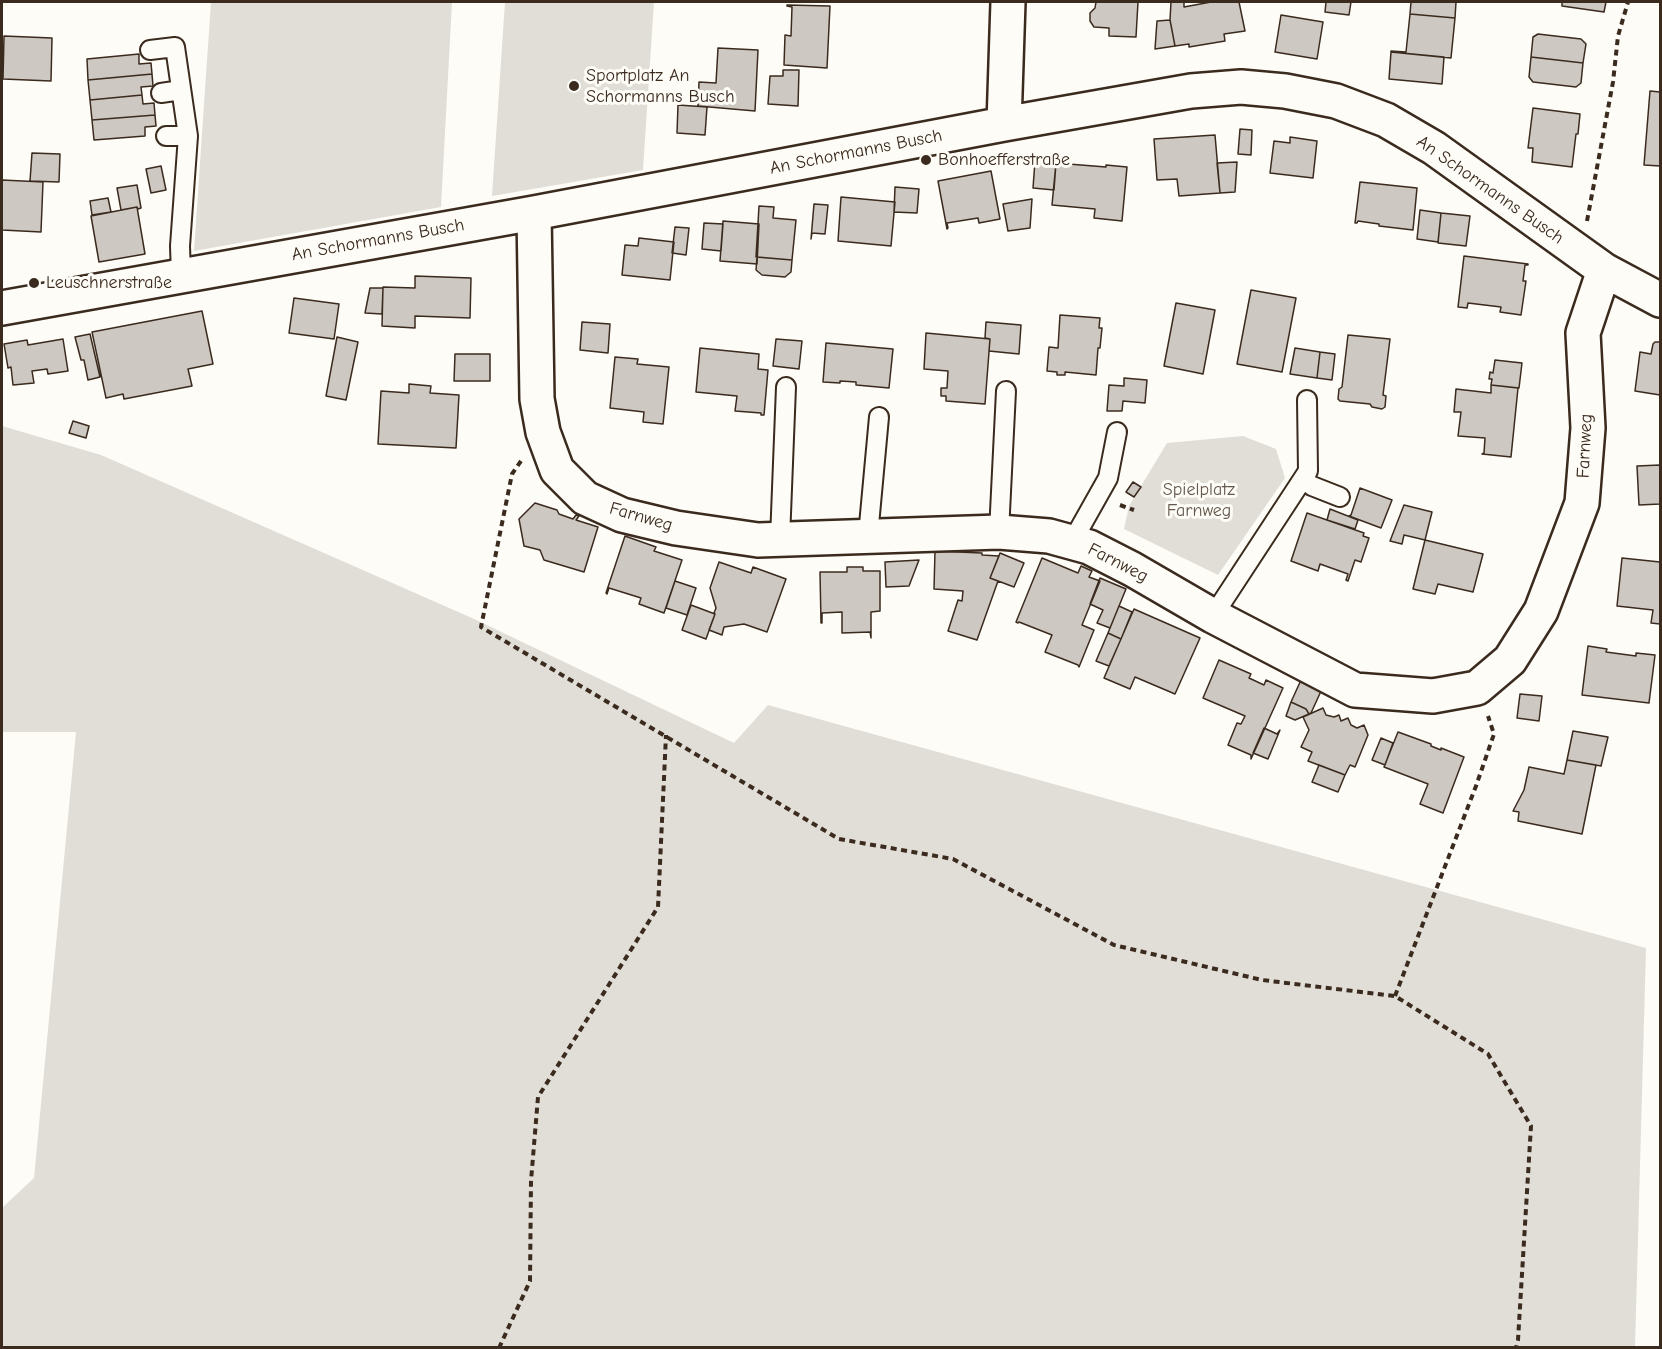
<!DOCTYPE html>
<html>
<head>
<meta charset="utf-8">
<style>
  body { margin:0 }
  #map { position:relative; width:1662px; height:1349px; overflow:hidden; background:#fdfcf7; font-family:"Comic Neue",sans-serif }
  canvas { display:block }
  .frame { position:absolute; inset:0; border:3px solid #3b2a1e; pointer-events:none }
</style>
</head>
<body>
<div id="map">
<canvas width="1662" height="1349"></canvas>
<div class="frame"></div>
</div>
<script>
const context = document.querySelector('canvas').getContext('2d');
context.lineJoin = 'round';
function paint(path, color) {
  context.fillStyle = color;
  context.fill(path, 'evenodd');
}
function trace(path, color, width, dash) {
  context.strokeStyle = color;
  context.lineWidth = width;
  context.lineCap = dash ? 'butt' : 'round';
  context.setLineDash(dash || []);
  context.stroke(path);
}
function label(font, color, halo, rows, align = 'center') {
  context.font = font + ' "Comic Neue",sans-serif';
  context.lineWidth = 6;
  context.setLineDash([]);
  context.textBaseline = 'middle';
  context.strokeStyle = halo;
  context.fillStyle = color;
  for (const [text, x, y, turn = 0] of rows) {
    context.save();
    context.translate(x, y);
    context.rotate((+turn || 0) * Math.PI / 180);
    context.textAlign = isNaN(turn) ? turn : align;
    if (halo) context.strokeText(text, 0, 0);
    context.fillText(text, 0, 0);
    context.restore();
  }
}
const green = new Path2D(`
  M211,2H452L441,207L194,251Z
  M505,2H654L643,170L492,196Z
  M2,426L101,455L472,618L734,743L768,705L1646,948L1635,1347H2V1208L34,1178L76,732H2Z
  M1243,436L1276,449L1285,478L1218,575L1124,529L1129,506L1167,443Z`);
const building = new Path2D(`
  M1096,2H1138L1136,37L1109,36V28L1094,27L1090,21V13L1095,8Z
  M1171,2H1184V7L1211,2H1239L1245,31L1224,34L1225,41L1189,47V44L1175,46L1170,20Z
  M1326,2H1351L1349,15L1325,12Z
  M1411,2H1456L1455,18L1410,14Z
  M1562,2H1606L1604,12L1562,6Z
  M787,5L830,6L827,68L784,65L785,35L791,36L792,7L787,6Z
  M1410,14L1455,18L1451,58L1391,52V51L1406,52Z
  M1281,15L1323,22L1317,59L1275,52Z
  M1170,20L1175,46L1155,49L1157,21Z
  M1538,34L1581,39L1586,44L1583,63L1531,57L1533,37Z
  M4,36L52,38L51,81L3,79Z
  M718,48L758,50L755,111L698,106L699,82L716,83Z
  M1391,52L1444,57L1442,84L1389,79Z
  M139,54V64L151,63L152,74L88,80L87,59Z
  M1531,57L1583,63L1581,83L1576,87L1533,82L1529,77Z
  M783,70H799L798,106L768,104L770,76H783Z
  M152,74L153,86L141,87L142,95L90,100L88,80Z
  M1650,91L1660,92V166L1644,165Z
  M142,95L143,104L154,103L155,115L92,120L90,100Z
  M678,105L707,107L705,135L677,133Z
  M1533,108L1580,114L1578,134H1576L1572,167L1532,162L1533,148H1528Z
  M155,115L156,126L145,127V136L94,140L92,120Z
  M1240,129L1252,130L1251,155L1238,154Z
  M1215,135L1220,193L1179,196L1177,179L1157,180L1154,139Z
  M1290,137L1317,141L1313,178L1270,173L1274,141L1290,143Z
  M32,153L60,154L59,182L30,181Z
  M1035,161L1056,163L1054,190L1033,188Z
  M1237,162L1235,192L1220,193L1217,163Z
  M1056,163L1106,167V165L1127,167L1122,221L1094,218L1095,209L1052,205Z
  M161,166L166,190L151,193L146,169Z
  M991,171L1000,219L979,223L978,218L947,223L948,228L947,229L938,181Z
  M2,180L43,182L41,232L2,230Z
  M1360,182L1417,188L1413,230L1379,226V224L1358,221L1357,223H1355Z
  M137,185L141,208L138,209L137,207L121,210L117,188Z
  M895,187L919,189L917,213L894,212Z
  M841,197L895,202L891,246L838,241Z
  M108,198L111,212L92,215L90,201Z
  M1032,199L1030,228L1008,231L1003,204Z
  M814,204L828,205L825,234L812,233L811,239Z
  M759,206L774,207L773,218L796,220L792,260L756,257Z
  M137,207L145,254L99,262L91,216Z
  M1420,210L1441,213L1438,242L1417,239Z
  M1441,213L1470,216L1466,246L1438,243Z
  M723,221L759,224L757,264L720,261Z
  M704,223L723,224L721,251L702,249Z
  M675,227L689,228L686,255L672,253Z
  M639,238L674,242L670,280L622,275L625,245L638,246Z
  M1464,256L1528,264V265H1525L1523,281H1526L1521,315L1500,312L1501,307L1468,303L1467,308L1458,307Z
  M757,257L792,260L791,272L785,277L762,275L756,270Z
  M415,276L471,278L470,318L415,316V328L382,326L383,287L415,288Z
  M370,288H383L382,314L365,313Z
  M1251,290L1296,298L1282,372L1237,364Z
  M294,298L339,304L334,339L289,333Z
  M1176,303L1215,310L1203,374L1164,366Z
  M202,311L213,364L188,369L192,386L124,399L123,394L106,398L92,332Z
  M1060,315L1100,318L1099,328H1102L1100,348H1098L1096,375L1065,372V375H1057V372L1047,371L1049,347L1058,348Z
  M582,322L610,324L608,353L580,350Z
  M986,322L1021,325L1019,354L989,351L990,339L985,338Z
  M926,333L990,339L985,404L946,401V396H941V388H947L948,371L924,369Z
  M90,334L100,377L88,380L84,360H81L75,337Z
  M1348,335L1390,339L1383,395L1386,396L1385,407L1382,409L1372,407L1370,404L1340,401L1338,399L1339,389L1342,387Z
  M337,337L358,342L346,400L326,396Z
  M63,339L68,371L48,374L47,369L32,371L34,383L13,385L11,367L8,368L4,344L27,340L28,345Z
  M776,339L802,341L799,369L773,366Z
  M1655,342H1660V395L1635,391L1640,352L1651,354L1653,344Z
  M826,343L893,349L889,388L856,385V382L840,381V383L823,382Z
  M700,348L759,354L758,369L768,370L764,415H761V413L735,411L737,396L696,392Z
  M1295,348L1320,352L1317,378L1290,374Z
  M1320,352L1335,354L1332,380L1317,378Z
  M455,354H490V381H454Z
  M615,357L638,359L637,364L669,367L663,424L643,422L644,412L610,408Z
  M1495,360L1522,363L1519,388L1491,385L1492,379H1489L1490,372L1493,373Z
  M1124,378L1147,380L1145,403L1123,401L1122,411H1107L1109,385L1124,386Z
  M409,384L431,386L430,393L459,395L456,448L378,444L381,391L409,393Z
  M1491,385L1518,388L1511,457L1482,454L1484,453L1485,438L1458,436L1461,412H1454L1456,389L1491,393Z
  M73,421L89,426L86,438L69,433Z
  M1660,465V504L1639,505L1637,466Z
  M1133,482L1141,487L1134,497L1126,492Z
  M1360,488L1392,500L1381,528L1349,516L1351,515Z
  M535,503L557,510L559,514L573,519L576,515L579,516L576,520L598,527L584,572L544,560L540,550L524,546L519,519Z
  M1404,505L1432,512L1425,540L1404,535L1402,544L1390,541Z
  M1330,509L1358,520L1355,529L1327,520Z
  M1307,513L1364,533L1363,536L1369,538L1361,562L1355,560L1348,581L1346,580L1348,574L1320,564L1318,571L1291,561Z
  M625,536L656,547L654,551L682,560L664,613L639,604L641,598L609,588L607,594L606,593Z
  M1425,540L1483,554L1473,592L1438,584L1435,594L1413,589Z
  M935,551L982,553V555L999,556L990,578L998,581L977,640L948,631L958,600L962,601L963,591L934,589Z
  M1000,553L1024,563L1014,587L990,578Z
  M1042,558L1078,573L1081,566L1092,571L1089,577L1100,581L1082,625L1094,630L1079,667L1078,665L1045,652L1052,635L1019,622L1018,623L1016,622Z
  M1622,558L1660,562V624L1651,623L1653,610L1617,606Z
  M919,560L909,586L886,587L885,562Z
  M719,562L751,573L753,567L786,579L767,632L744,624L724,627L722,635L709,630L715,614L714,613L716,608L710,588Z
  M847,567H863V571H880V611L871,612V638L870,632L842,633V612L822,613V623H821L820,572H847Z
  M1100,578L1126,589L1110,628L1097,623L1103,610L1090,604Z
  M675,581L696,588L687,615L666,608Z
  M691,605L715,614L706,639L682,630Z
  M1119,606L1132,612L1121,639L1108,633Z
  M1134,609L1200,638L1175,694L1135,677L1130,689L1104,678Z
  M1108,633L1121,639L1109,666L1096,661Z
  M1588,646L1607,649L1606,652L1636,656V653L1655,655L1649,703L1582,695Z
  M1219,660L1251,674L1249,678L1264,685L1266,680L1283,688L1251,759V755L1228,745L1237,723L1241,724L1245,716L1203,698Z
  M1301,680L1322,689L1311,713L1309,714L1306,709L1291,702Z
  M1520,694L1542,696L1539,721L1517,718Z
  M1291,702L1306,709L1309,714L1295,720L1286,716Z
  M1323,708L1326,715L1334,717L1339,715L1341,721L1348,718L1351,725L1357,728L1364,725L1368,735L1355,767L1350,765L1345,775L1308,761L1312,752L1301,747L1309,730L1303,717Z
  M1264,728L1277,734L1280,730L1268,759L1253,753Z
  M1573,731L1608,737L1601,766L1567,760Z
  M1398,732L1431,744V746L1441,750V748L1464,757L1443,813L1420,804L1428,784L1384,767Z
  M1381,738L1393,743L1385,765L1372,760Z
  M1567,760L1596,765L1582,834L1518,821L1519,812L1513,811L1524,790L1529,767L1564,774Z
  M1319,765L1345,775L1338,792L1312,782Z`);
const path = new Path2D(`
  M1587,221L1613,82L1618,36L1628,2
  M521,461L512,474L481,627L839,839L953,859L1114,945L1262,980L1395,996L1488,1054L1531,1126L1518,1340L1516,1348
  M1120,505L1134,510
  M1395,996L1476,786L1494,734L1488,716
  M499,1348L530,1281L531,1181L538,1097L658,907L666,735`);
const service = new Path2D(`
  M150,50L175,47L188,136L180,246L181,275
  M161,93L181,90
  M166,136H188
  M1303,479L1312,486L1340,497
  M999,532L1006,391
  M868,536L879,417
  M780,539L786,387
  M1072,542L1108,478L1117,432
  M1213,616L1308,471L1307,400`);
const minor = new Path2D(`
  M1004,124L1008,2
  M534,213L537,399L543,432L557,470L585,498L622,515L676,528L758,540L999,532L1049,536L1089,547L1132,569L1213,616L1355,690L1433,696L1477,688L1510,660L1541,611L1582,503L1588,428L1583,333L1604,270
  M2,308L534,213L1004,124L1191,91L1241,87L1285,91L1336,101L1386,120L1434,148L1604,270L1660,300`);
const markers = [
  [574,86,6,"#3b2a1e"],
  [926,160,6,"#3b2a1e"],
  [34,283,6,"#3b2a1e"]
];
const poiNames = [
  ["Sportplatz An",586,76],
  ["Schormanns Busch",586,97],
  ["Bonhoefferstraße",938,160],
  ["Leuschnerstraße",46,283]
];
const streetNames = [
  ["An Schormanns Busch",856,152,-11],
  ["An Schormanns Busch",1490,190,35],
  ["An Schormanns Busch",378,240,-10],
  ["Farnweg",1585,446,-87],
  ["Farnweg",641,517,16],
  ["Farnweg",1118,563,27]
];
const parkNames = [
  ["Spielplatz",1199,490],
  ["Farnweg",1199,511]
];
paint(green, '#e1ded7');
paint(building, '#cdc8c2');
trace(building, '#3b2a1e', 1.5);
trace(service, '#3b2a1e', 22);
trace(minor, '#3b2a1e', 38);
trace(path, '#3b2a1e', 4, [6, 4.5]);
trace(service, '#fdfcf7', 18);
trace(minor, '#fdfcf7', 33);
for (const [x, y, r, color] of markers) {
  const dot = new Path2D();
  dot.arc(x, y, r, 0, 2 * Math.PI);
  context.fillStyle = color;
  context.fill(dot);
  trace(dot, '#fdfcf7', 2);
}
label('18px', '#3b2a1e', '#fdfcf7', poiNames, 'left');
label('18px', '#3b2a1e', '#fdfcf7', streetNames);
label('18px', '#64574c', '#fdfcf7', parkNames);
</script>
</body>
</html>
